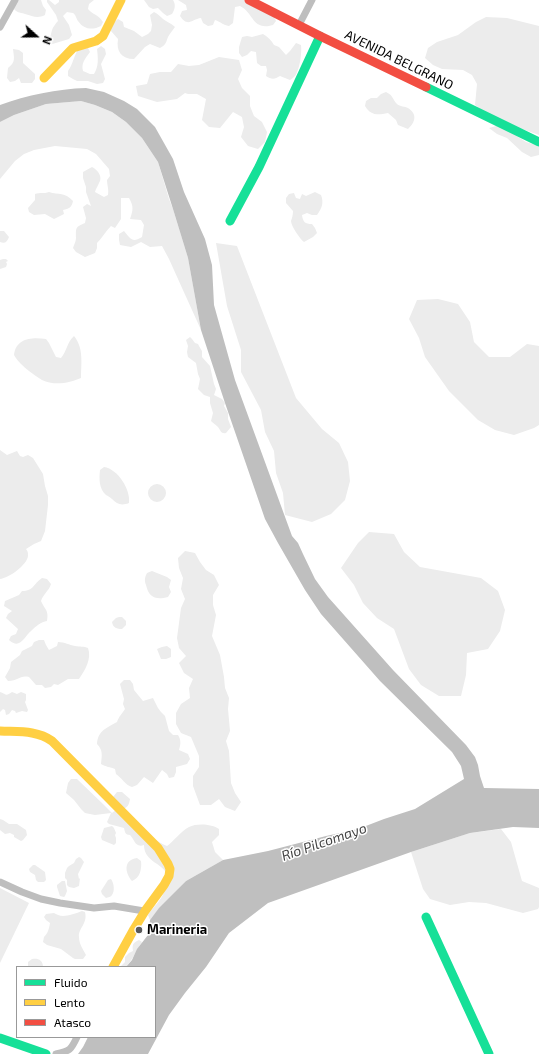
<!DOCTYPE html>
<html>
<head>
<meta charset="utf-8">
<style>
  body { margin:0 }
  #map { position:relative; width:539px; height:1054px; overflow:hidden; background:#fff; font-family:"Exo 2",sans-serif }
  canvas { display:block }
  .legend { position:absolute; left:16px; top:966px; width:140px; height:72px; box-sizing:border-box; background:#fff; border:1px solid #999; margin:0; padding:5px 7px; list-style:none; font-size:12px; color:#000 }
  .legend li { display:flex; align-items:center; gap:8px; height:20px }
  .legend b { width:20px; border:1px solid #999 }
  .north { position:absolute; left:16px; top:16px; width:40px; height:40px; -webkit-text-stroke:3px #fff; paint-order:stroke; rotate:111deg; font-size:11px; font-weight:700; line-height:16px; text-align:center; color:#000 }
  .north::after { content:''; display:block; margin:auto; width:14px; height:18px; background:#000; clip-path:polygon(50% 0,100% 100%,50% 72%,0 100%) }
</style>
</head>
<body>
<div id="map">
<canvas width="539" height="1054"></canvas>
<ul class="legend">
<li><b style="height:5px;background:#16e098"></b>Fluido</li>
<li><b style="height:5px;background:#ffcf43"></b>Lento</li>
<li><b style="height:5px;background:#f24e42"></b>Atasco</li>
</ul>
<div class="north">N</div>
</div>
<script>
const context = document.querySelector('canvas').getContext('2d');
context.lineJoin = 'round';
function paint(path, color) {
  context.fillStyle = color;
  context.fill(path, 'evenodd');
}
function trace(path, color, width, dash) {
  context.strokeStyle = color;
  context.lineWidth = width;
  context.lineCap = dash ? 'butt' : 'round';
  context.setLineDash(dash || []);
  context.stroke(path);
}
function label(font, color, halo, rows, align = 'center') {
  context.font = font + ' "Exo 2",sans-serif';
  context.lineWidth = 3;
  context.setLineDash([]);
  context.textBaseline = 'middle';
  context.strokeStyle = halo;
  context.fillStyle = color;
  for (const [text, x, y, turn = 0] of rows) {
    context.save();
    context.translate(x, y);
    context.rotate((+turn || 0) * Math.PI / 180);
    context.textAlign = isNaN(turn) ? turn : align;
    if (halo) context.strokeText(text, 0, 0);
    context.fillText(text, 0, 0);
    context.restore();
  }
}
const green = new Path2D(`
  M18,0H41L43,6L46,10L45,15C37,19 33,16 25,14C19,12 17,13 13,8Z
  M47,0H49L55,5L59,2V0H94L89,4L88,9C93,15 98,14 103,22L101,26C93,30 84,30 78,21C76,18 76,15 73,13C71,13 68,12 67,12L63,16L69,25L72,35L69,39L49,45L45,41C52,36 50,37 52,30C53,27 56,23 58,21L56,15L47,2Z
  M144,0H173C176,5 175,9 172,14L167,16L163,13L158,8L153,9L149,7Z
  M178,0H244L274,17L276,21L273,25C252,31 254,13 240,6L235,7L233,23L229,26C223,25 221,22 215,20L213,25L208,26L203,23L201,18C192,19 188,28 180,16L182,11L187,10L186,5Z
  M154,12C158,14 160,16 163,19C167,22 171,23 175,27C173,30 170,33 168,37C166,42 166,45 160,48L150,44L145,47L134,59C121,59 116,51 118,39L111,31C111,25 113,23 118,19L123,22L124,27L134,31L142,37L148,34L151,31L152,25L150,15Z
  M486,17L507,18L539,26V135C517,127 493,120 475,105L477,84L472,75L463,70L442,69L433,65L425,58L428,48L437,42L458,35L476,22Z
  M263,34C268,37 271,40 274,45L279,47L286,55L290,51L296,43L301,45C302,52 300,66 297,72C296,76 293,78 290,80L280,76C275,79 272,80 266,76L267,70L266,66H261L257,63L256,52L251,51L247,55L242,57L239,53V47L242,37L247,36L252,37Z
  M101,46L105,49L106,54L101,64L105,79L103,83L97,84L88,81H77L73,79L68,76V71C73,64 74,55 79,48H88L90,52C85,59 81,63 83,71L90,74H94C99,66 98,58 97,49Z
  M13,49L19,50L23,53V63L35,74V79L32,83H21L19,78L15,81L10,82L7,78L8,68C16,62 14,58 13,49Z
  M219,57L239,60L242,70L238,79L242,88L250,96V106L254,116L262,122L267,132L265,142L258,149L248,146L241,137L244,127L242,117L233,112L220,128L209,127L202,120L206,99L197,94H188L185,93L177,99L157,102L138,96L136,86L147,84L150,74L160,72H171L178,64L189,66L199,65Z
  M386,92C394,96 392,99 397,104C400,107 405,106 408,108C418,114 415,123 408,129L398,125L396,120L388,113C378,115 371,116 365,106L366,101L371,98H377L381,94Z
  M81,101L95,105L112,112L126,122L142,138L158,162L169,199L173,209L188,258L201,330L169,259L162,246L150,247L141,242L131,247L120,245L119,240V234L124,231C131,239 132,243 142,237L144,225L141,220L130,219C133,210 134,207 129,198H121V219L115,228L111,226C106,231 102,238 97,243V248L95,253L85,257L76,252L73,248C74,245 76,241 76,238C76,228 75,227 85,223L86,218L83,207L87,204L91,206L86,192V187L83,178V172L92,167C98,170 103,177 99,183C98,186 96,188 95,192L104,197L108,195C109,189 107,185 107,180L110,176L109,169L96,154L87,149L55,146L34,150L24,154L15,161L0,179V122L14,115L46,104Z
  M500,125L526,142L539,146V155L531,157L522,152L507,138L497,134L489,128Z
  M49,192C59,195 65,192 73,201C72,207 69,209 63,210L64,214L54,219L45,214L34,215L29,212L28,208L35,200V194C40,192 44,194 49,192Z
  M315,192L321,195C324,203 322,208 317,215H312L307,213L302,215C303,222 305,224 312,224L315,228L317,233L313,237L304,242C300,239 291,226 291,221C292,218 293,215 293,211L286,203V198L289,194L294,193L296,198L300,199L302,194L306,196Z
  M0,231H4L9,237C7,242 5,244 0,242Z
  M216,243L237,246L296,398L322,429L339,443L348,462L350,481L345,500L331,514L312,522L285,515L283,493L276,473L274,451L265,432L261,410L241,372V350L227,306Z
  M3,259H6L8,261L6,262L7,264L6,267L0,269V260Z
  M438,299L458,304L470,322L474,342L489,357H510L527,344L539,346V425L534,428L514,435L495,430L478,420L449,391L425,357L419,338L409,319L417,300Z
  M74,336C84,348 81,364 81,378C70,383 54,386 42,380C37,377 33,374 29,371C23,366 18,362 14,355C16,338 32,337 46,339L49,343L56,357L61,358C67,351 67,342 74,336Z
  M190,337L192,339L195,343L198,344L199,346L202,351V357L210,366L214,384L216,389L214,395L222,399L225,403L224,406L228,413V419L231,427L226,433C221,434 221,431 218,427C216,425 213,423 211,421L213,413L210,403V397L204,395L198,389L200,379L198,374L196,363L188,357L187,352L188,346L186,340Z
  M0,450L7,455L17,451L20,456L23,457L28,455L33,458L43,474L45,486L48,496V505L45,531L41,541L34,544L26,549C28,552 28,552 28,556C27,565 9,578 0,579Z
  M104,467C118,469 131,490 129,503C121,506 117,504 112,499C110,497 108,496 106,495C99,489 99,479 100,470Z
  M148 493a9 9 0 1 1 18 0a9 9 0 1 1-18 0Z
  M369,532L394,534L404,552L420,567L481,578L498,591L505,610L500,631L488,649L467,653L466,675L461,696H439L421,685L409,669L394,629L377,618L363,603L354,585L341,568L358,543Z
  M185,551L195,553L200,562L206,570L214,575L219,585L213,595V605L216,615L212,636L220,655L224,677L225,688L229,698L228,709L230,731L226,741L229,751L231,783L235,793L241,802L235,811L225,807L219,799L211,805H200L193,786V776L199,767V756L191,737L181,733L176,724V713L181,704L190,698L189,688L193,679L184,673L179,663L186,656L179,648L177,638L181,608L185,599L181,589L183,578L179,568L178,558Z
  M152,571L167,577L171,580L169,587L171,592L168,597C156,600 149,598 146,585C144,580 145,577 147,573Z
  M42,578L47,579L51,584C49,591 43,594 41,601C45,610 49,610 47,621C41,622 36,626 31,631C24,637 20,650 9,640L11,636L16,634L18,629L6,618L8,614L12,611L4,606L5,601L19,595L22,591C34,591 33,584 42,578Z
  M119,617H122L126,621V625L122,629C117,629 113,628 112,622L116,618Z
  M39,640H44L46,645L49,650L57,646L58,642C65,642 69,645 75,646C80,647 84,646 88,648C92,659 85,670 79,679H68L58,685L54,684L51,687L45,688L42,685H36L29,677C19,675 19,681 8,681L5,677L10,668L11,662L20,655L22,651L32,646L34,642Z
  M167,646L171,649V657L166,659H161L157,649L162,647Z
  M124,680H130L133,684L134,690L143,701L153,698L158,708L161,712L165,716L169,731L173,735H178C181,740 181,744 179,750L188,754L190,759L187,764L176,767V772L174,777L169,778L167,774L162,770L153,783L144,777L137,785L132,787C125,785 122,778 116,774L115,769C110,767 106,767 101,764C102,755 103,750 97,744C98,730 107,728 117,722C119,716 122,714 125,709L123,704L124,699L120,684Z
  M0,692C7,694 5,697 12,692L17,694L21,692L26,694V700L25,702L28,710L27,712L22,711L16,713L15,711L12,710L9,714L6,715L5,710L3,709L0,712Z
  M71,779H77L103,804L112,813L117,809L113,797L117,792H122L130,799C129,805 128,807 122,810C134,821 152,840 167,846C174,841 181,831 189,827C197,823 212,824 219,829V835L212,842L215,852L223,860L186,881L160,908L150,920L148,915C153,907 161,901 164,892C165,888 167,881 167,876C165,863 144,863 144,845C135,848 135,840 130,835C125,835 125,832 124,828L109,824L107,822L111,813L95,815L85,813L81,809L74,800L66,793L68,783Z
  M0,819L3,820L9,824H17L26,830L27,835L23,840L21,841L14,837V835L10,833L5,834L0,830Z
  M112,826L114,828L116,833L115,835L116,838V843L114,845L102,840L101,837L104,828Z
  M501,829L511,842L522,881L539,888V907L538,909L523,913L486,903L469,902L450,905L430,899L423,889L411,852L470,833Z
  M79,857L81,858L84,862L78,874L79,879L80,878L79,886L74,888L69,887L67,885V880L65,878V873L67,868L69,866L74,863L76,859Z
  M137,858L141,861C142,869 140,878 132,881C125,873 123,860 137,858Z
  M33,865H35L45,872L46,880L44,882H38L36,880L35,875L30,872L29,869Z
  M111,879C114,883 115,891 112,895C111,897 108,897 106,898L102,894L101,891L108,880Z
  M62,881H65L67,891L65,896L64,897L60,896L57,887V885Z
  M0,888L29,903L0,963Z
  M82,911L85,912C88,924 78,928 79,937C79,944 83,949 86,955L83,959H75L73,958L61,949L47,945L43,942L44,937C48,933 49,929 50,923L46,920L44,917L46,914L54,913C56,914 60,916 63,916C68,916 77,913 82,911Z
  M139,940L142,942C136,951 133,959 126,967H120L125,962V957L129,953L133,951C132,944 133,943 139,940Z
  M32,959C38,958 43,960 43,967H28V962Z`);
const water = new Path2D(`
  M86,88L104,92L124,101L137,109L155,127L173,159L184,192L205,239L212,265L214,305L235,380L292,536L298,543L303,554L315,579L328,597L393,670L466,745L475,757L478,765L480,776L484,788L539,789V828L513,827L470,833L411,852L268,903L229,933L206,967L185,993L169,1015L148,1054H78L83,1047L88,1037H155V967H126L132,960L137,949L148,935L150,920L159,908L186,881L223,860L268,851L326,836L358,829L384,819L415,809L464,779L461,766L452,752L380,681L321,614L305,590L278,543L265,519L225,403L201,330L188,258L173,209L158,162L142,138L126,122L112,112L95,105L81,101L46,104L14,115L0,122V105C27,95 57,89 86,88Z`);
const street = new Path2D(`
  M299,25L312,0
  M0,27L15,0
  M0,882L22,892L41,899L60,903L94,908L114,906L144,911
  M56,1054C70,1051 71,1050 77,1037`);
const fast = new Path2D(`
  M426,87L539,142
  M230,221L259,167L320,36
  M426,917L489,1054
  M0,1038L46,1054`);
const slow = new Path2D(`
  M44,78L73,48L96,41L103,36L121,0
  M0,731C18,732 37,730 52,741L158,848L168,864L170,869L169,876L164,885L145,911L134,929L113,967`);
const jam = new Path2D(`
  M249,0L320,36L426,87`);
const markers = [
  [139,930,4,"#595959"]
];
const streetNames = [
  ["AVENIDA BELGRANO",399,60,26]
];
const poiNames = [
  ["Marineria",147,930]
];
const waterNames = [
  ["Río Pilcomayo",324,842,-19]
];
paint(green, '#ececec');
paint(water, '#bfbfbf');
trace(street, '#bebebe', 7);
trace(fast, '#16e098', 9);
trace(slow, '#ffcf43', 9);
trace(jam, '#f24e42', 9);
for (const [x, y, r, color] of markers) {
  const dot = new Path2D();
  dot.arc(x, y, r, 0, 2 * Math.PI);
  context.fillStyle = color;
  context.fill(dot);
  trace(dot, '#fff', 1.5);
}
label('13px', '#000', '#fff', streetNames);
label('bold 13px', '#000', '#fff', poiNames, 'left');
label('italic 14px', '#444', '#fff', waterNames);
</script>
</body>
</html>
